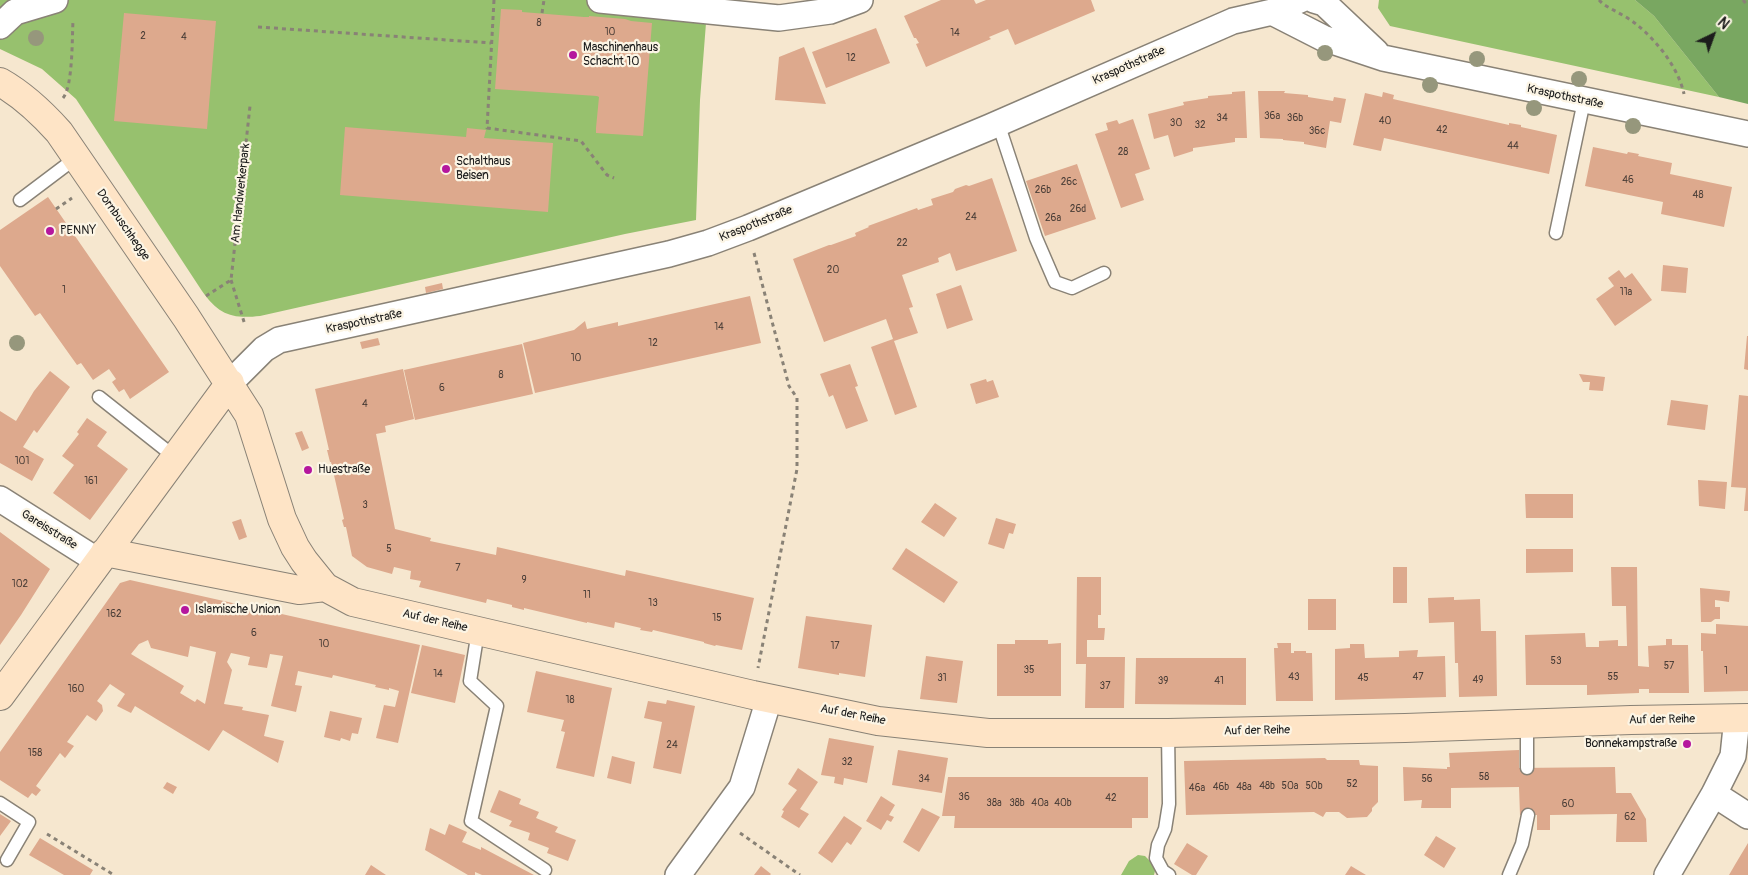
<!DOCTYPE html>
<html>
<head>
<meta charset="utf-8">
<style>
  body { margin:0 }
  #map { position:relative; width:1748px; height:875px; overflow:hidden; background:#f6e7cf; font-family:Pangolin,sans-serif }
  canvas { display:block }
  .north { position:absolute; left:1688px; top:10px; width:50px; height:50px; -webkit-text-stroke:4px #fcf5e5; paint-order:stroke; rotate:42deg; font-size:14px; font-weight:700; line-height:20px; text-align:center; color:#1c1c1c }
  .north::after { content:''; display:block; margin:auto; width:18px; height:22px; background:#1c1c1c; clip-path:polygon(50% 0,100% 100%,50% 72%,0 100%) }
</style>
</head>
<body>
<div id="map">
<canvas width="1748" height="875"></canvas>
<div class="north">N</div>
</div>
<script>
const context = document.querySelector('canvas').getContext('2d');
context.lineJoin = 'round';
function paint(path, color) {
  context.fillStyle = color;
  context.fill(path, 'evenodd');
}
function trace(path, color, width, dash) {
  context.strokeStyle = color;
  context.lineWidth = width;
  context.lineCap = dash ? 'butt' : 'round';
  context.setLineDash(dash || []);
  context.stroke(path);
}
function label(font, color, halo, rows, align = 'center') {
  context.font = font + ' Pangolin,sans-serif';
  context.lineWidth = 4.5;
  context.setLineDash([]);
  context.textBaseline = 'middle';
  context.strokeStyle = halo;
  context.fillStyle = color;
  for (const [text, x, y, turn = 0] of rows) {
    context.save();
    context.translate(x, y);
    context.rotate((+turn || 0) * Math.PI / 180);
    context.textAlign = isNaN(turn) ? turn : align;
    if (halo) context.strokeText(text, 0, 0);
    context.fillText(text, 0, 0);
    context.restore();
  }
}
const green = new Path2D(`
  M0,0H621L620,15L706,23L700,100L696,220L625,234L260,316C232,319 219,315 202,291L76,99L42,69L0,49Z
  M1379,0H1635L1654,16L1719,97L1390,26L1378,8Z
  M1138,855L1145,856L1156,867L1154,875H1121L1129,861Z`);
const forest = new Path2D(`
  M1635,0H1748V104L1719,97L1654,16Z`);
const building = new Path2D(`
  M941,0H974L976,4L986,0H1091L1095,11L1015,45L1008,29L989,37L991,39L926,67L916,44L919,43L916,38H914L904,16Z
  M501,9L522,10V12L584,17H589V16L625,19L631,21L652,23L643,136L596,133V128L599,97L597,96L495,89Z
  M124,13L216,21L207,129L114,121Z
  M876,28L890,63L826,88L812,52Z
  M804,47L826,104L775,100L779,57Z
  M1245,91L1247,138H1235V142L1193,148V151L1174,157L1168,135L1154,139L1148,114L1184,105L1183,102L1208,98V96L1232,94V92Z
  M1258,91H1285L1284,93L1308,95V97L1333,101L1334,97L1346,99L1341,123L1330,121L1326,148L1304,144V142L1283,140V139L1260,138Z
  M1383,92L1394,95L1393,99L1509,125V123L1521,125V127L1557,135L1549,174L1384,138L1381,151L1353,145L1365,93L1382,97Z
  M1133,119L1150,169L1135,174L1144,200L1121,208L1095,134L1108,130L1106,123L1117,120L1119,124Z
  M345,127L466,137L467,128L486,130L484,138L553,143L548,212L340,195Z
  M1593,147L1627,154L1628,152L1639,154L1638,156L1672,163L1670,174L1732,187L1724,227L1661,214L1663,202L1585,186Z
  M1077,164L1096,219L1045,236L1026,181Z
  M992,178L1017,251L956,271L950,253L938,258L939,262L902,275L913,307L909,308L918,333L894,341L917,407L895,415L871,347L893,339L886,319L824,342L793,259L829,245H831L856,236L855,233L869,227L868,226L917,208L918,210L933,205L931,199L953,192L955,189L966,185L969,186Z
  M48,197L169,372L130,399L124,389L119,392L112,382L116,379L109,369L93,380L81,363L77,365L40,313L35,316L0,266V230Z
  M1663,265L1688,268L1686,293L1661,291Z
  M1619,270L1625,278L1632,273L1652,300L1615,326L1596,299L1614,286L1608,278Z
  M442,283L443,289L426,293L425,287Z
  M961,285L973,320L947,329L936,294Z
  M750,296L761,343L535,393L523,343L574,330L585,321L587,329L618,322V326Z
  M1747,336H1748V370L1744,369Z
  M378,338L380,345L362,349L360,342Z
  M522,344L533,394L415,420L404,370Z
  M850,364L858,386L855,387L868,421L846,429L833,395L829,397L820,374Z
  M403,369L414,419L385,426L386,432L376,434L395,529L431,538L430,541L496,555L497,547L625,576L626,570L754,598L742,650L716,645L715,646L704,643V642L653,630L652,632L640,630L641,628L615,622L614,628L587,622V623L524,608V610L512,607V605L487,599L486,603L419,587L421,581L410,579L411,571L394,567L392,574L367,567L352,556L346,527H344L342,520L344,519L331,462H330L327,450H329L315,389Z
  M50,371L70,387L37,433L34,430L23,447L44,459L32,481L0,463V411L16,421L34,391Z
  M1579,374L1605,377L1603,391L1589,390L1590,382H1583Z
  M986,379L987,382L993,380L999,397L976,404L970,384Z
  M1739,395L1748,396V511H1744L1746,488L1731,487Z
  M1671,400L1708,405L1705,430L1667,425Z
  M87,418L107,432L97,446L128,469L90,520L53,493L74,465L62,456L79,434L77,432Z
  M302,431L309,448L302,451L295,433Z
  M1698,480L1727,482L1725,509L1699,506Z
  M1525,494H1573V518H1526Z
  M935,503L957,518L944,537L921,522Z
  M996,518L1016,524L1013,534L1009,533L1004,549L988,544Z
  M241,519L247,537L239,540L232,522Z
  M0,532L50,569L21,615L0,645Z
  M906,548L958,582L944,603L892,569Z
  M1526,549H1573V572L1526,573Z
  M1393,567H1407V603H1393Z
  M1611,567H1637L1638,666L1649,667L1648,646L1666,645V639H1672V645H1688L1689,693H1649V689H1639V693L1587,695V685H1526L1525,635L1585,633L1586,647H1599V641L1618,640V646H1627L1626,606H1612Z
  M1077,577H1101V615H1098V628H1105L1104,640H1087V657H1125L1124,708H1085L1086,664H1076Z
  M130,580L420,645L398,743L376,738L384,705L395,707L399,691L389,688V690L375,687L376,685L333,675L332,678L298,671L295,685L302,686L296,712L271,706L283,656L270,654L267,668L248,665L250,657L231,653L227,662L232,670L224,704L243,707L242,710L269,715L264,736L284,741L278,763L223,730L209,751L135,706L131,713L117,706L125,694L110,684L97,701L102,705L103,711L96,721L87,715L67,742L74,746L65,758L60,753L36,786L41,790L36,796L32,793L28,798L0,780V752L120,583ZM148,640L151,648L188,657L190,646L216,652L205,704L197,699L195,702L180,693L184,686L131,654L139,644Z
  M1700,588L1730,591L1729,602L1715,600V607H1720V619H1715L1711,622H1701Z
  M1454,597V600L1480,599L1481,631H1496L1497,696L1459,697L1458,663H1455L1454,622L1429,623L1428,598Z
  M1308,599H1336V630H1308Z
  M806,616L872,625L865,677L839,673V675L798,668Z
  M1716,624L1748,626V691L1704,692L1703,651H1701V633L1716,634Z
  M1015,640H1048V644L1061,643V696H997V644H1015Z
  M1277,643H1291V653H1294V651H1306V653H1312L1313,701H1276L1274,648H1278Z
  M1350,644H1364L1365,658L1399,657V651L1418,650L1417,657L1445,656L1446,697L1335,700V649L1350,648Z
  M422,645L465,655L455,703L411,693Z
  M926,656L963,661L957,703L920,699Z
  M1136,658H1246V705L1135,704Z
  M536,671L612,688L594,777L556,768L565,732L561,731L564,720L527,712Z
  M667,700L695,706L681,774L653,768L662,722L644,718L648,701L666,704Z
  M330,711L362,718L358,734L352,733L350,741L341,738L340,741L324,737Z
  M829,738L874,746L867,783L844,778L843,785L834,783L835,777L821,775Z
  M898,750L948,758L942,793L892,785Z
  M1519,750V768L1615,767L1616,793H1631L1646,819L1647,842H1616L1617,814L1550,815V830H1537V815H1520L1519,787L1451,788V808H1421L1422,800L1404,801L1403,767L1447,769V767H1450L1449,753Z
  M612,756L635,762L631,784L607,778Z
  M1325,758L1327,760H1359L1360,765L1378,766V802L1372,808V811L1367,817L1347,818L1339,812H1326L1323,817L1314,812L1186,815L1184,761Z
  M798,768L818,782L800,809L809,814L799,828L781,817L784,811L782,810L797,790L788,784Z
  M948,777H1148V818H1132V828H954L955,816H942Z
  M167,782L177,787L173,794L163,788Z
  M499,790L521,799L519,804L539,812L536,818L558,827L555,832L576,840L568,861L547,853L549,848L528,840L530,833L509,826L512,821L490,812Z
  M881,796L895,805L889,815L894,817L891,822L887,820L881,830L866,821Z
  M922,808L940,817L919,852L903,842Z
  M0,814L11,821L0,836Z
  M844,816L862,828L851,845L847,842L832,863L818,853Z
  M449,824L467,832L462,842L481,850V847L534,875H482L475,872V875H468L425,850L430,828L445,835Z
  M1436,836L1456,848L1444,868L1424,855Z
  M40,838L93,870L90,875H64L29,855Z
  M1187,843L1208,856L1196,875H1192L1174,864Z
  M1748,843V875H1729L1736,863Z
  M371,865L386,875H365Z
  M761,866L771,874L770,875H754Z
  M1351,866L1366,875H1345Z`);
const path = new Path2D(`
  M494,0L487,128L581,141L607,175L614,178
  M1599,0L1603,4C1614,11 1626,16 1636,24C1657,41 1678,67 1684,94
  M1743,0L1748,6
  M542,13L544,0
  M258,27L491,43
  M63,98C73,86 72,37 73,21
  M56,209L72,198
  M754,253L789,386L797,398V469L758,668
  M231,280L245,325
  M206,296L231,280L250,106
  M740,833L800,875
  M47,834L114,875`);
const lane = new Path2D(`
  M998,123L1036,238L1055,282L1072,288L1104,273
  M20,200L77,157
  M1556,233L1584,101
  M99,397L176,458
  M478,631L470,681L497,706L471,821L545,870
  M1168,733L1169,804L1165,829L1158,845L1156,858L1163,871L1169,875
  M1527,768V724
  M0,803L29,822L7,860
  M1509,875L1522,844L1528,815`);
const street = new Path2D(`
  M600,0L779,18L830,11L860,0
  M1314,0L1324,3L1376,52
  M1272,12L1323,38L1383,58L1748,134
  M0,26L15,12L55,0
  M230,383L264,349L279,340L669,254L708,243L748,228L990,127L1233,21L1272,12L1300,0
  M0,499L98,561
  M1714,794L1748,816
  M678,875L742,787L769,699
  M1667,875L1714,794L1733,756L1737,718`);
const secondary = new Path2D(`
  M0,82C23,95 41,112 59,132L186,317L249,415L282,519L295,547L304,561L325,587L353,602L753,695L878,721L988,733H1168L1405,728L1631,720L1748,718
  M105,552L299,590L325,587
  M0,696L230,383`);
const trees = [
  [36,38],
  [1325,53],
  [1477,59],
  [1579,79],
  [1430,85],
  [1534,108],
  [1633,126],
  [17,343]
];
const markers = [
  [573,55,5,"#b5179e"],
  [446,169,5,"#b5179e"],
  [50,231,5,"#b5179e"],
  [308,470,5,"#b5179e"],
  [185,610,5,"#b5179e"],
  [1687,744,5,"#b5179e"]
];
const numberNames = [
  ["8",539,23],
  ["10",610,32],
  ["14",955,33],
  ["2",143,36],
  ["4",184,37],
  ["12",851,58],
  ["36a",1272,116],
  ["34",1222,118],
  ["36b",1295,118],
  ["40",1385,121],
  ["30",1176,123],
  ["32",1200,125],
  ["42",1442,130],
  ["36c",1317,131],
  ["44",1513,146],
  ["28",1123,152],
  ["46",1628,180],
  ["26c",1069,182],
  ["26b",1043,190],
  ["48",1698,195],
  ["26d",1078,209],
  ["24",971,217],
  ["26a",1053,218],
  ["22",902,243],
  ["20",833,270],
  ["1",64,290],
  ["11a",1626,292],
  ["14",719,327],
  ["12",653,343],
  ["10",576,358],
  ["8",501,375],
  ["6",442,388],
  ["4",365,404],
  ["101",22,461],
  ["161",91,481],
  ["3",365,505],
  ["5",389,549],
  ["7",458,568],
  ["9",524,580],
  ["102",20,584],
  ["11",587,595],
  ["13",653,603],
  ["162",114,614],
  ["15",717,618],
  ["6",254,633],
  ["10",324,644],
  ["17",835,646],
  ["53",1556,661],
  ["57",1669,666],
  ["35",1029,670],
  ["1",1726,671],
  ["14",438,674],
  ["43",1294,677],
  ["47",1418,677],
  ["55",1613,677],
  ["31",942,678],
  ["45",1363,678],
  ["49",1478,680],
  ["39",1163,681],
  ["41",1219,681],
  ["37",1105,686],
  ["160",76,689],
  ["18",570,700],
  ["24",672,745],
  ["158",35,753],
  ["32",847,762],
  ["58",1484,777],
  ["34",924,779],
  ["56",1427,779],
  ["52",1352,784],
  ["48b",1267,786],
  ["50a",1290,786],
  ["50b",1314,786],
  ["46b",1221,787],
  ["48a",1244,787],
  ["46a",1197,788],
  ["36",964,797],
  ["42",1111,798],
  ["38a",994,803],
  ["38b",1017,803],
  ["40a",1040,803],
  ["40b",1063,803],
  ["60",1568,804],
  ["62",1630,817]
];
const poiNames = [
  ["Maschinenhaus",583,48],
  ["Schacht 10",583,62],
  ["Schalthaus",456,162],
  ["Beisen",456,176],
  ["PENNY",60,231],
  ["Huestraße",318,470],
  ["Islamische Union",195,610],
  ["Bonnekampstraße",1677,744,"right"]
];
const streetNames = [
  ["Kraspothstraße",1129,66,-24],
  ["Kraspothstraße",1565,97,12],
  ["Am Handwerkerpark",241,193,-84],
  ["Kraspothstraße",756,224,-22],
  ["Dornbuschhegge",123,225,55],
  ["Kraspothstraße",364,322,-12],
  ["Gareisstraße",49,530,32],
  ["Auf der Reihe",435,621,13],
  ["Auf der Reihe",853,715,11],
  ["Auf der Reihe",1662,720,-1],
  ["Auf der Reihe",1257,731,-1]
];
paint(green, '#97c16e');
paint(forest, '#79a761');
paint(building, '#dda98d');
trace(lane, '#898276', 15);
trace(street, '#898276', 28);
trace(secondary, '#898276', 30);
trace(path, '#898276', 3, [4, 4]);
trace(lane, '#fff', 12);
trace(street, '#fff', 25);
trace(secondary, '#fee4c6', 28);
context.fillStyle = '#96977c';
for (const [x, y] of trees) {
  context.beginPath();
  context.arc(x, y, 8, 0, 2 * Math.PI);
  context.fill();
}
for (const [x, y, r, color] of markers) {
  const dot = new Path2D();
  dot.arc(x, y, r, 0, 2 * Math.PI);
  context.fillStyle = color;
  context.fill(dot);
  trace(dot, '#fcf5e5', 2);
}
label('10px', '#4c3f38', null, numberNames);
label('12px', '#1c1c1c', '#fcf5e5', poiNames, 'left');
label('12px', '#1c1c1c', '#fcf5e5', streetNames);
</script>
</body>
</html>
